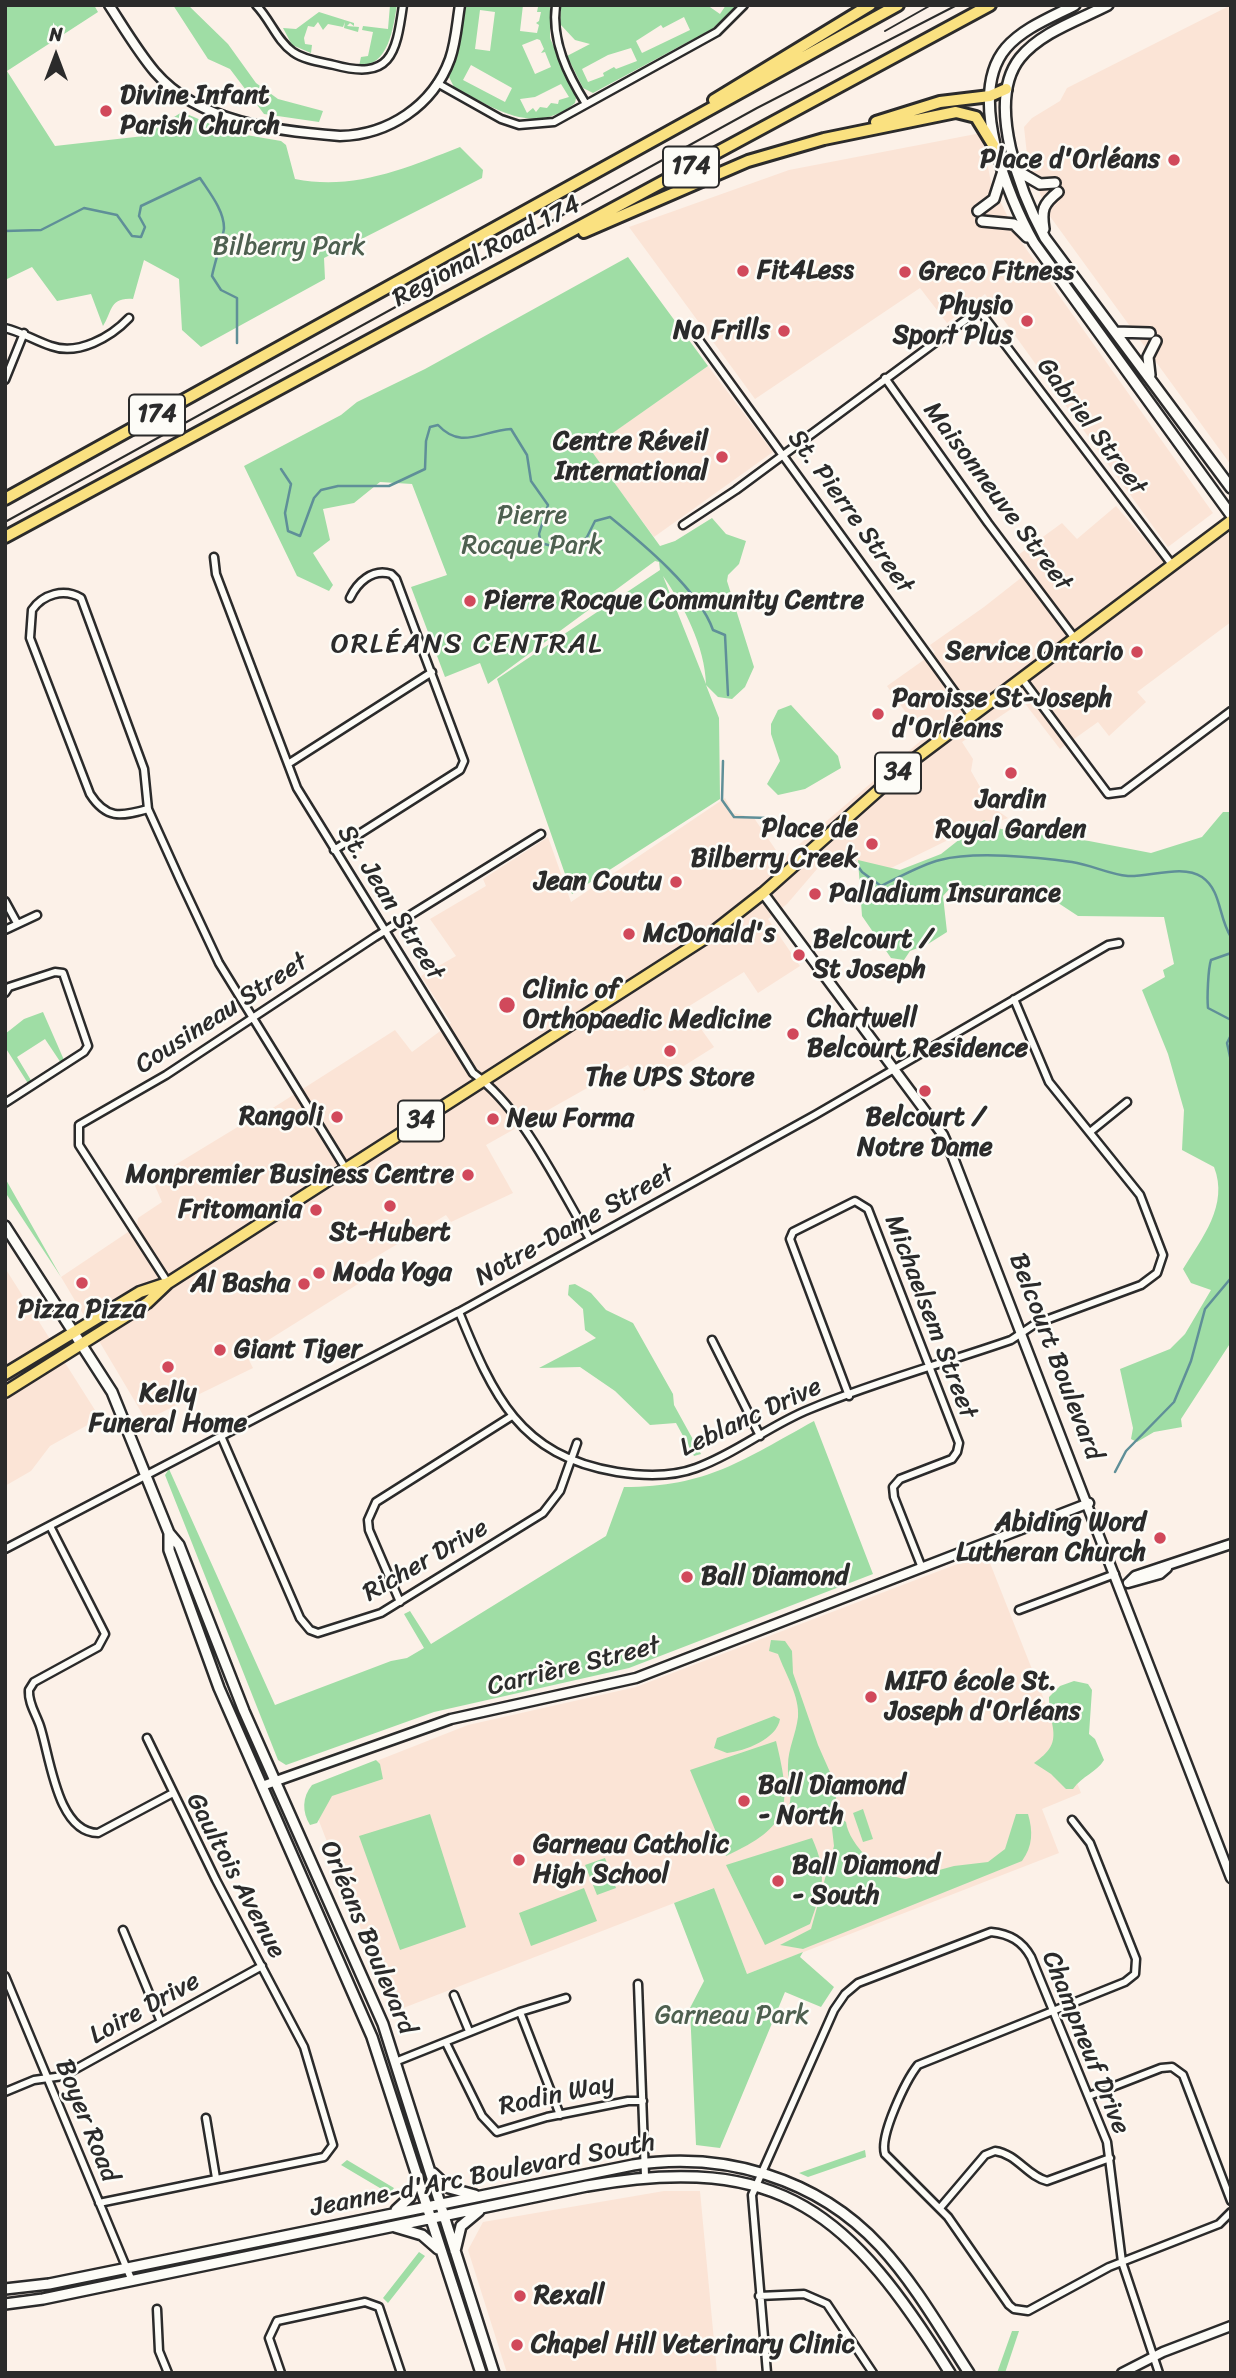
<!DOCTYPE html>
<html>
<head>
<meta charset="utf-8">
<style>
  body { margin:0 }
  #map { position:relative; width:1236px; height:2378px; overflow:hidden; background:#fcf1e8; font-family:Sriracha,sans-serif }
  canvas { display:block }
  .frame { position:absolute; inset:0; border:7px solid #2b2b2b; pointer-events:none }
  .north { position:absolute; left:21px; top:21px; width:70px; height:70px; -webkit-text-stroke:5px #fdfcf7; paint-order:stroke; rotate:0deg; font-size:19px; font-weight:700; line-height:28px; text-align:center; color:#2b2b2b }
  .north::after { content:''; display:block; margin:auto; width:24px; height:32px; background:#2b2b2b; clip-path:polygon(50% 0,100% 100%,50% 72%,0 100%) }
</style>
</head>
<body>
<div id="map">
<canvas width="1236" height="2378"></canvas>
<div class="frame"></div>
<div class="north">N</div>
</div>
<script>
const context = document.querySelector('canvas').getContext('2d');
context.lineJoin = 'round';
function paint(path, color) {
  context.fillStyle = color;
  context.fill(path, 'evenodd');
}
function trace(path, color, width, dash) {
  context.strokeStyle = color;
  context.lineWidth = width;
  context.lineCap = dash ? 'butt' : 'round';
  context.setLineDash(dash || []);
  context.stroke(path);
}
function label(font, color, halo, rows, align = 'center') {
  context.font = font + ' Sriracha,sans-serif';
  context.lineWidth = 5;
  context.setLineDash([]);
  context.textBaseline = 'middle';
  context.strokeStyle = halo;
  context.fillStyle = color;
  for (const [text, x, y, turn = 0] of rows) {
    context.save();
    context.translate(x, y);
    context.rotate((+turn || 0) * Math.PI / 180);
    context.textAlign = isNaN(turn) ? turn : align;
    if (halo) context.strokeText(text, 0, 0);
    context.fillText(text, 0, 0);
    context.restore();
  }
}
const built = new Path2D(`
  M1231,5V465L1049,215L1028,164L1024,127L1032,118L1060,101L1067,88Z
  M981,133L991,182L1017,236L1213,513L1168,547L985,294L947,323L920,288L755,399L629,227L789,170Z
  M708,366L773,452L654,537L589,449Z
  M1116,506L1173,572L1231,531V622L1137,692L1146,702L1109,736L1098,722L1060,749L1023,701L962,742L973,759L971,771L991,806L1008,818L948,840L883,872L829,855L787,904L768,919L800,966L758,993L744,972L686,1008L714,1047L644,1091L628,1065L486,1145L513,1193L451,1222L446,1215L359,1267L366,1279L246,1354L253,1368L146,1420L61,1277L137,1226L138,1218L162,1202L152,1179L259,1114L265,1113L395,1030L412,1052L451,1023L421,976L456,956L430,919L486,886L483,879L548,837L571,902L725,798L733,813L754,818L782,859L924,738L887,686L935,652L930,645L984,607L1031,570L1018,555L1062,523L1077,539Z
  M5,1268L100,1418L50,1446L31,1471L5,1486Z
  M986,1553L1081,1793L1042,1809L1059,1853L747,1974L713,1888L393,2012L312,1803L323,1782L468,1725L636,1687Z
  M664,2191H700L717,2373H507L468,2250L483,2222Z`);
const green = new Path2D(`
  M5,5H94L98,12L7,71L55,146L144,136L182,112L229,132L281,141L286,145L295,179C354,191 406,168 460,147L483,170L482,178L324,258L325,279L201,347L182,330L179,279L144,260L133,299C109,297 112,313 103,326L91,294L57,301L32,267L5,280Z
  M173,5H188L228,44L256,83L278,99L323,111L319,122L264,114L230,69L208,59Z
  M390,5H397C393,28 389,66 359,66L361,57L368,56L373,32L362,30L363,26L388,29Z
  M465,5H523L520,31L537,33L539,25L536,23L539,21L541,12H537L538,7L550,5V38L576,98L575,103C534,137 493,108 454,87L449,77L456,55ZM480,10L495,12L490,51L475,49ZM537,39L540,40L544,49L541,53L545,52L551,67L535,74L522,45ZM471,65L512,88L505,102L463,80ZM561,84L569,97L559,100L558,104L551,103L547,108L540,107L536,112L533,108L527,113L520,99L535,97Z
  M561,5H707L720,14L726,5H738L712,29L593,93L583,88L567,56L590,44L575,40L560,24ZM684,17L690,30L642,53L636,41L661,25L663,28ZM631,48L637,61L616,69L614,67L603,73L604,76L588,82L582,69L608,55Z
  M319,12L354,23V26L350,23L347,26L359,27L358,32L344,28L345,22L343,27L328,24L323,30L318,22L314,27L308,26L304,38L305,44L312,45L311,53L292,45L283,28L296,29Z
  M628,257L708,366L590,449L660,546L675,541L712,518L726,534L746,541L739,564L728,575L727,581L754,667L745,687L732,699L718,697L706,685L719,718L720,799L572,894L497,679L660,570L659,562L655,561L488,684L480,663L445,677L411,587L447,575L412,484L380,482L354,503L323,509L330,540L313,553L333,585L329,591L297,576L244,466L341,415L357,402L425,369ZM663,576C684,606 705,647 706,684Z
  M791,705L838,756L841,768L805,789L778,795L767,784L780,761L771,734V724L778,710Z
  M1223,812H1231V1342L1181,1419L1182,1427L1154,1432L1137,1442L1131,1439L1133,1428L1120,1369L1170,1349L1185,1334L1211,1290L1191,1283L1183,1269C1202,1238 1229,1205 1214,1167L1182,1150L1184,1110L1168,1054L1142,990L1165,977L1163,970L1174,964L1164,917L1078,916L1046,895L999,897L958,891L952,886L943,896L947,932L928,944L910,951L904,960L891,958L862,916L858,860L900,870L941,854L984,820L1001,829L1089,841L1151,853L1202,837Z
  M43,1012L64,1060L61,1063L45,1039L17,1057L32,1082L29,1085L5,1047V1034L24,1019Z
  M5,1178L61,1277L5,1192Z
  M575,1284L591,1293L606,1310L633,1323L673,1394L674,1405L701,1454L694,1456L676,1423L650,1425L615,1391L580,1367L539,1368L596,1338L585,1330L583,1309L568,1295L569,1285Z
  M814,1421L873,1574L629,1668L434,1712L286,1765L278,1760L165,1475L169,1469L275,1705L391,1661L407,1658L424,1648L404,1614L410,1611L431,1644L606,1536L624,1487C707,1487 743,1460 814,1421Z
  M771,1640L785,1641L792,1651L793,1673L818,1745L837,1788L835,1805C821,1813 803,1822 787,1813C795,1791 787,1786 788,1765C788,1749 796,1734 798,1717C800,1697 785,1673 778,1654L769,1651Z
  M1074,1681L1088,1684L1092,1690L1089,1734L1095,1739L1104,1760C1097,1772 1082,1776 1073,1789H1066L1051,1774L1034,1763C1066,1741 1049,1729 1049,1697L1060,1686Z
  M774,1716L780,1719C777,1739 745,1751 727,1753L714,1748L717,1738Z
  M776,1741C792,1807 791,1826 726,1856L690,1770Z
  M376,1760L380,1764L383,1779L332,1796L317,1823L310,1825C302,1812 302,1797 312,1785Z
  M863,1809L873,1839L863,1842L853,1813Z
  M430,1814L466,1927L400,1950L359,1836Z
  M1016,1814H1028C1033,1831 1033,1846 1022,1861L803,1949L780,1945L811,1929L834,1846L831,1820L839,1817L846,1822C849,1845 882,1877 906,1879L954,1866L988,1862L1005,1849Z
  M812,1838C828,1874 823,1887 810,1924L765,1945L726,1865Z
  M605,1858L616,1888L597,1895L585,1865Z
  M584,1888L597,1921L531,1946L519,1913Z
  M714,1888L747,1974L803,1952L800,1957L834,1987L821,2007L785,1992L720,2148L696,2145L690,2008L704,1981L674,1903Z
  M865,2150L866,2157L808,2177L799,2173Z
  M347,2160L394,2188L390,2194L341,2165Z
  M419,2252L425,2256L388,2303L383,2298Z
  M1012,2331H1019L1005,2373H997Z`);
const stream = new Path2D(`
  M5,231L41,230L84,208L117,215L132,236L141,237L145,227L139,216L141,206L200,178C209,192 224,210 224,228C224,234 214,265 212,276L221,290L237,298V343
  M281,469L291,484L285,513L288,531L300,536L314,498L321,490L338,486H389L425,469L426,441L430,427L438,425C461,450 481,431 511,429L527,455L531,481L548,505L539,534L541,543L573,552L587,537L595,521L610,517C642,543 699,590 713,630L725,635L728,695
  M723,761L722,800L734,817L768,818L783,826
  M847,850L862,872L881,886C900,877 920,865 940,860C974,851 1037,857 1072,862C1092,865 1108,874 1128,876C1150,877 1183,864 1202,877C1222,891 1218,917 1231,937
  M1231,953L1211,960C1208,969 1207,998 1208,1008L1231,1020
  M1231,1035L1227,1043L1231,1061
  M1115,1472L1126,1451L1174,1402L1191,1361L1205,1309L1231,1278`);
const minor = new Path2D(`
  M256,5C270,19 277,41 293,52C304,60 321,62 334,65C390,80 396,56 403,5
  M556,5C551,41 568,75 586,104
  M437,83L501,119L519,125L554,122L717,32L744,5
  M5,328C22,332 35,341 51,346C78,356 111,337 129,318
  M694,333L972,716
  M885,378L988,523L1076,640
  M5,380L24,333
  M683,525L736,490L979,310L1173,566
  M214,557L216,574L297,788L473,1073C524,1110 558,1186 590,1239
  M1023,680L1108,794L1123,792L1231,711
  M288,764L432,672
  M148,809C120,817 106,819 90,794L30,638L32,610C43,594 64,588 81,598L144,769L148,809L181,882L219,963L346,1169
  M334,850L460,770L464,761L396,579L391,574C372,568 357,583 350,598
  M5,901L17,923
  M5,930L37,915
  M5,993L9,987L55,972L63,973L88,1046L84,1052L5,1103
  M1090,1132L1127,1102
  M168,1283L79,1145V1125L166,1075L375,937L541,834
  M459,1312C493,1395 519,1456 617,1472C643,1476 672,1477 696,1468C737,1453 770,1425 810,1409C874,1382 945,1363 1011,1340L1035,1324L1141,1285L1157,1273L1163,1255L1140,1195L1049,1082L1014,999
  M712,1340L760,1436
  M849,1396L790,1239L793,1232L855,1201L868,1209L959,1443L957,1452L952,1459L900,1479L893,1487L894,1497L922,1568
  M221,1436L300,1618L310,1630L318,1633L381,1613L543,1513L560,1491L577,1443
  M50,1526L105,1634L98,1647L34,1682L29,1690C28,1703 36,1714 40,1726C50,1756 57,1833 98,1833L173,1793
  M5,1549L459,1312L815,1115L1108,945L1119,943
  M400,1602L369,1530L368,1520L376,1502L512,1416
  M1019,1610L1115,1574
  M1072,1820L1090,1843L1136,1959L1135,1974L1125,1982L918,2065C906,2080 879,2136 885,2154L948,2217L1009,2305L1014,2309L1028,2311L1109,2267L1219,2224L1231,2212
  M123,1930L161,2022
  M5,1976L132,2281
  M638,1984L645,2176
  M454,1995L469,2031
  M520,2012L560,2115
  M446,2043L482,2116L497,2132L547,2117L628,2101H643
  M395,2062L520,2012L566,1998
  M5,2092L34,2080L63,2076L262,1966
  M1089,2096L1161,2068L1172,2067L1183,2075L1231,2201
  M206,2118L216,2178
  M99,2203L324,2157L333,2145L304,2047L216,1880L147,1738
  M940,2208L985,2155L995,2151C1017,2154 1027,2176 1047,2181L1110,2158
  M759,2296L804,2294L827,2304L873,2373
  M157,2309L159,2351L168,2373
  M281,2373L269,2338L277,2321L365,2302L379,2307L401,2373
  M767,2373L752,2195L834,2010L845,1994L858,1983L991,1932C1010,1934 1022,1941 1031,1957L1107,2142L1122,2262L1159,2373`);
const tertiary = new Path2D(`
  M109,5C124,28 138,52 155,72C199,123 277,131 340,136C388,135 433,106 450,59C456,42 457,23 460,5
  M763,893L943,1135L952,1155L1231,1878
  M1129,1582L1135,1576L1231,1544
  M1128,1583L1160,1574L1167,1568
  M262,1786L451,1719L636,1678L1089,1503
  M1122,2373L1163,2352L1231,2326`);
const secondary = new Path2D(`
  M1075,5C1052,17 1023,28 1006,48C966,95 1008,197 1034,243L1231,515
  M1108,5C1079,20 1041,32 1020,58C985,102 1021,194 1045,238L1231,488
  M1016,170L1040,184L1055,183
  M978,211L994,199L1002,174
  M982,221L1014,224L1027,237
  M1044,229C1041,210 1043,204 1058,192
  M1115,332L1150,333
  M1150,375L1148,357L1156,341
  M5,1226L112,1392L169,1533V1550L219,1688L372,2037L481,2373
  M169,1533L179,1545L244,1711L383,2024L494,2373
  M433,2173L449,2188L475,2195
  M396,2210L410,2197L418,2176
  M395,2227L422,2235L438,2249
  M455,2251L461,2226L479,2211
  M5,2289L49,2284L633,2165C724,2151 817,2178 880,2246C915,2284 941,2330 969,2373
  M5,2304L43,2299L587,2186C782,2151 851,2214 950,2373`);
const primary = new Path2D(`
  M5,1374L140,1292L164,1284
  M5,1392L147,1303L168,1283L707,937L763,893L908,764L1231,521`);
const motorway = new Path2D(`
  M714,100L870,5
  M876,122L940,102L990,96L1006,89
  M584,232L748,161L824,139L956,112L976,117L998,153
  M5,499L898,5
  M5,537L990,5`);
const tram = new Path2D(`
  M885,31L931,5
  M5,522L757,108L957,5`);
const markers = [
  [106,111,7,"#d1495b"],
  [1174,160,7,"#d1495b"],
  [743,271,7,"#d1495b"],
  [905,272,7,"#d1495b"],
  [1027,321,7,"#d1495b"],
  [784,331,7,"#d1495b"],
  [722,457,7,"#d1495b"],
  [470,601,7,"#d1495b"],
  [1137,652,7,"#d1495b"],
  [878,714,7,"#d1495b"],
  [1011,773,7,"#d1495b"],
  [872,844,7,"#d1495b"],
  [676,882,7,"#d1495b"],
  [815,894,7,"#d1495b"],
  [629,934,7,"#d1495b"],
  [799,955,7,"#d1495b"],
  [507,1005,9,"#d1495b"],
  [793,1034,7,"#d1495b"],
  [670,1051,7,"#d1495b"],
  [925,1091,7,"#d1495b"],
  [337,1117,7,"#d1495b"],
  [493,1119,7,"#d1495b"],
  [468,1175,7,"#d1495b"],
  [390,1206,7,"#d1495b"],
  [316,1210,7,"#d1495b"],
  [319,1273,7,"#d1495b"],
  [82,1283,7,"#d1495b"],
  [304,1284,7,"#d1495b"],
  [220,1350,7,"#d1495b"],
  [168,1367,7,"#d1495b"],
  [1160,1538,7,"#d1495b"],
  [687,1577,7,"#d1495b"],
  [871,1697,7,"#d1495b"],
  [744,1801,7,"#d1495b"],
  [519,1860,7,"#d1495b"],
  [778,1881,7,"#d1495b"],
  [520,2296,7,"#d1495b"],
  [517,2345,7,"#d1495b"]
];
const shields = [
  [691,167,56],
  [157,415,56],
  [898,773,46],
  [421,1121,46]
];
const shieldNames = [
  ["174",691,167],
  ["174",157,415],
  ["34",898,773],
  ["34",421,1121]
];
const poiNames = [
  ["Divine Infant",120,96],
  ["Parish Church",120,126],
  ["Place d'Orléans",1160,160,"right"],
  ["Fit4Less",757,271],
  ["Greco Fitness",919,272],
  ["Physio",1013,306,"right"],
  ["Sport Plus",1013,336,"right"],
  ["No Frills",770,331,"right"],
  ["Centre Réveil",708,442,"right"],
  ["International",708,472,"right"],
  ["Pierre Rocque Community Centre",484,601],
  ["Service Ontario",1123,652,"right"],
  ["Paroisse St-Joseph",892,699],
  ["d'Orléans",892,729],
  ["Jardin",1011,800,"center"],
  ["Royal Garden",1011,830,"center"],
  ["Place de",858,829,"right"],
  ["Bilberry Creek",858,859,"right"],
  ["Jean Coutu",662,882,"right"],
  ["Palladium Insurance",829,894],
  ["McDonald's",643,934],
  ["Belcourt /",813,940],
  ["St Joseph",813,970],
  ["Clinic of",523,990],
  ["Orthopaedic Medicine",523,1020],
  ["Chartwell",807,1019],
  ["Belcourt Residence",807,1049],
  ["The UPS Store",670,1078,"center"],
  ["Rangoli",323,1117,"right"],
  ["Belcourt /",925,1118,"center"],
  ["Notre Dame",925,1148,"center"],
  ["New Forma",507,1119],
  ["Monpremier Business Centre",454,1175,"right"],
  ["Fritomania",302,1210,"right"],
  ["St-Hubert",390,1233,"center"],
  ["Moda Yoga",333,1273],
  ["Al Basha",290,1284,"right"],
  ["Pizza Pizza",82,1310,"center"],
  ["Giant Tiger",234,1350],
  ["Kelly",168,1394,"center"],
  ["Funeral Home",168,1424,"center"],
  ["Abiding Word",1146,1523,"right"],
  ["Lutheran Church",1146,1553,"right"],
  ["Ball Diamond",701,1577],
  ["MIFO école St.",885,1682],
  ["Joseph d'Orléans",885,1712],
  ["Ball Diamond",758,1786],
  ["- North",758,1816],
  ["Garneau Catholic",533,1845],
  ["High School",533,1875],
  ["Ball Diamond",792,1866],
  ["- South",792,1896],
  ["Rexall",534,2296],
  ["Chapel Hill Veterinary Clinic",531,2345]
];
const parkNames = [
  ["Bilberry Park",289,247],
  ["Pierre",532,516],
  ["Rocque Park",532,546],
  ["Garneau Park",732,2016]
];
const streetNames = [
  ["Regional Road 174",487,252,-28],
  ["Gabriel Street",1091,427,53],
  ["Maisonneuve Street",997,497,53],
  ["St. Pierre Street",850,512,54],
  ["St. Jean Street",390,903,58],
  ["Cousineau Street",222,1014,-33],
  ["Notre-Dame Street",575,1226,-29],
  ["Michaelsem Street",930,1317,69],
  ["Belcourt Boulevard",1055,1357,69],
  ["Leblanc Drive",751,1418,-25],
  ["Richer Drive",426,1561,-30],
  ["Carrière Street",574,1667,-14],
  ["Gaultois Avenue",235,1876,62],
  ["Orléans Boulevard",367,1938,67],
  ["Loire Drive",145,2009,-29],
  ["Champneuf Drive",1085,2043,68],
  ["Rodin Way",557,2096,-12],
  ["Boyer Road",86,2121,68],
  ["Jeanne-d'Arc Boulevard South",483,2176,-11]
];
const neighbourhoodNames = [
  ["ORLÉANS CENTRAL",467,645]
];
paint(built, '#fbe4d6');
paint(green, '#9fdda5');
trace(stream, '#5f8f98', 2.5);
trace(minor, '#2b2b2b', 11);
trace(tertiary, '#2b2b2b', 13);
trace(secondary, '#2b2b2b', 14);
trace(primary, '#2b2b2b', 15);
trace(motorway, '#2b2b2b', 16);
trace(minor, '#fdfcf7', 6);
trace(tertiary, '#fdfcf7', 8);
trace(secondary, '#fdfcf7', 9);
trace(primary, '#fae180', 10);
trace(motorway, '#fae180', 10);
trace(tram, '#2b2b2b', 2);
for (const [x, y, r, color] of markers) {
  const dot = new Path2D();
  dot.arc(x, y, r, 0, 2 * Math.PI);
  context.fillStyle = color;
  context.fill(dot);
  trace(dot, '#fdfcf7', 2.5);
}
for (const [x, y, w] of shields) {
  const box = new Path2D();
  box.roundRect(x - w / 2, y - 20.5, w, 41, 5);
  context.fillStyle = '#fdfcf7';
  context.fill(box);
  trace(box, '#2b2b2b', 2);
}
label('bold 24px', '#2b2b2b', null, shieldNames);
label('bold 26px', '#2b2b2b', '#fdfcf7', poiNames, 'left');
label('26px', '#4e6050', '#fdfcf7', parkNames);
label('26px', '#2b2b2b', '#fdfcf7', streetNames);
context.letterSpacing = '2px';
label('28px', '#2b2b2b', '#fdfcf7', neighbourhoodNames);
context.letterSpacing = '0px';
</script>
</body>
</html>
